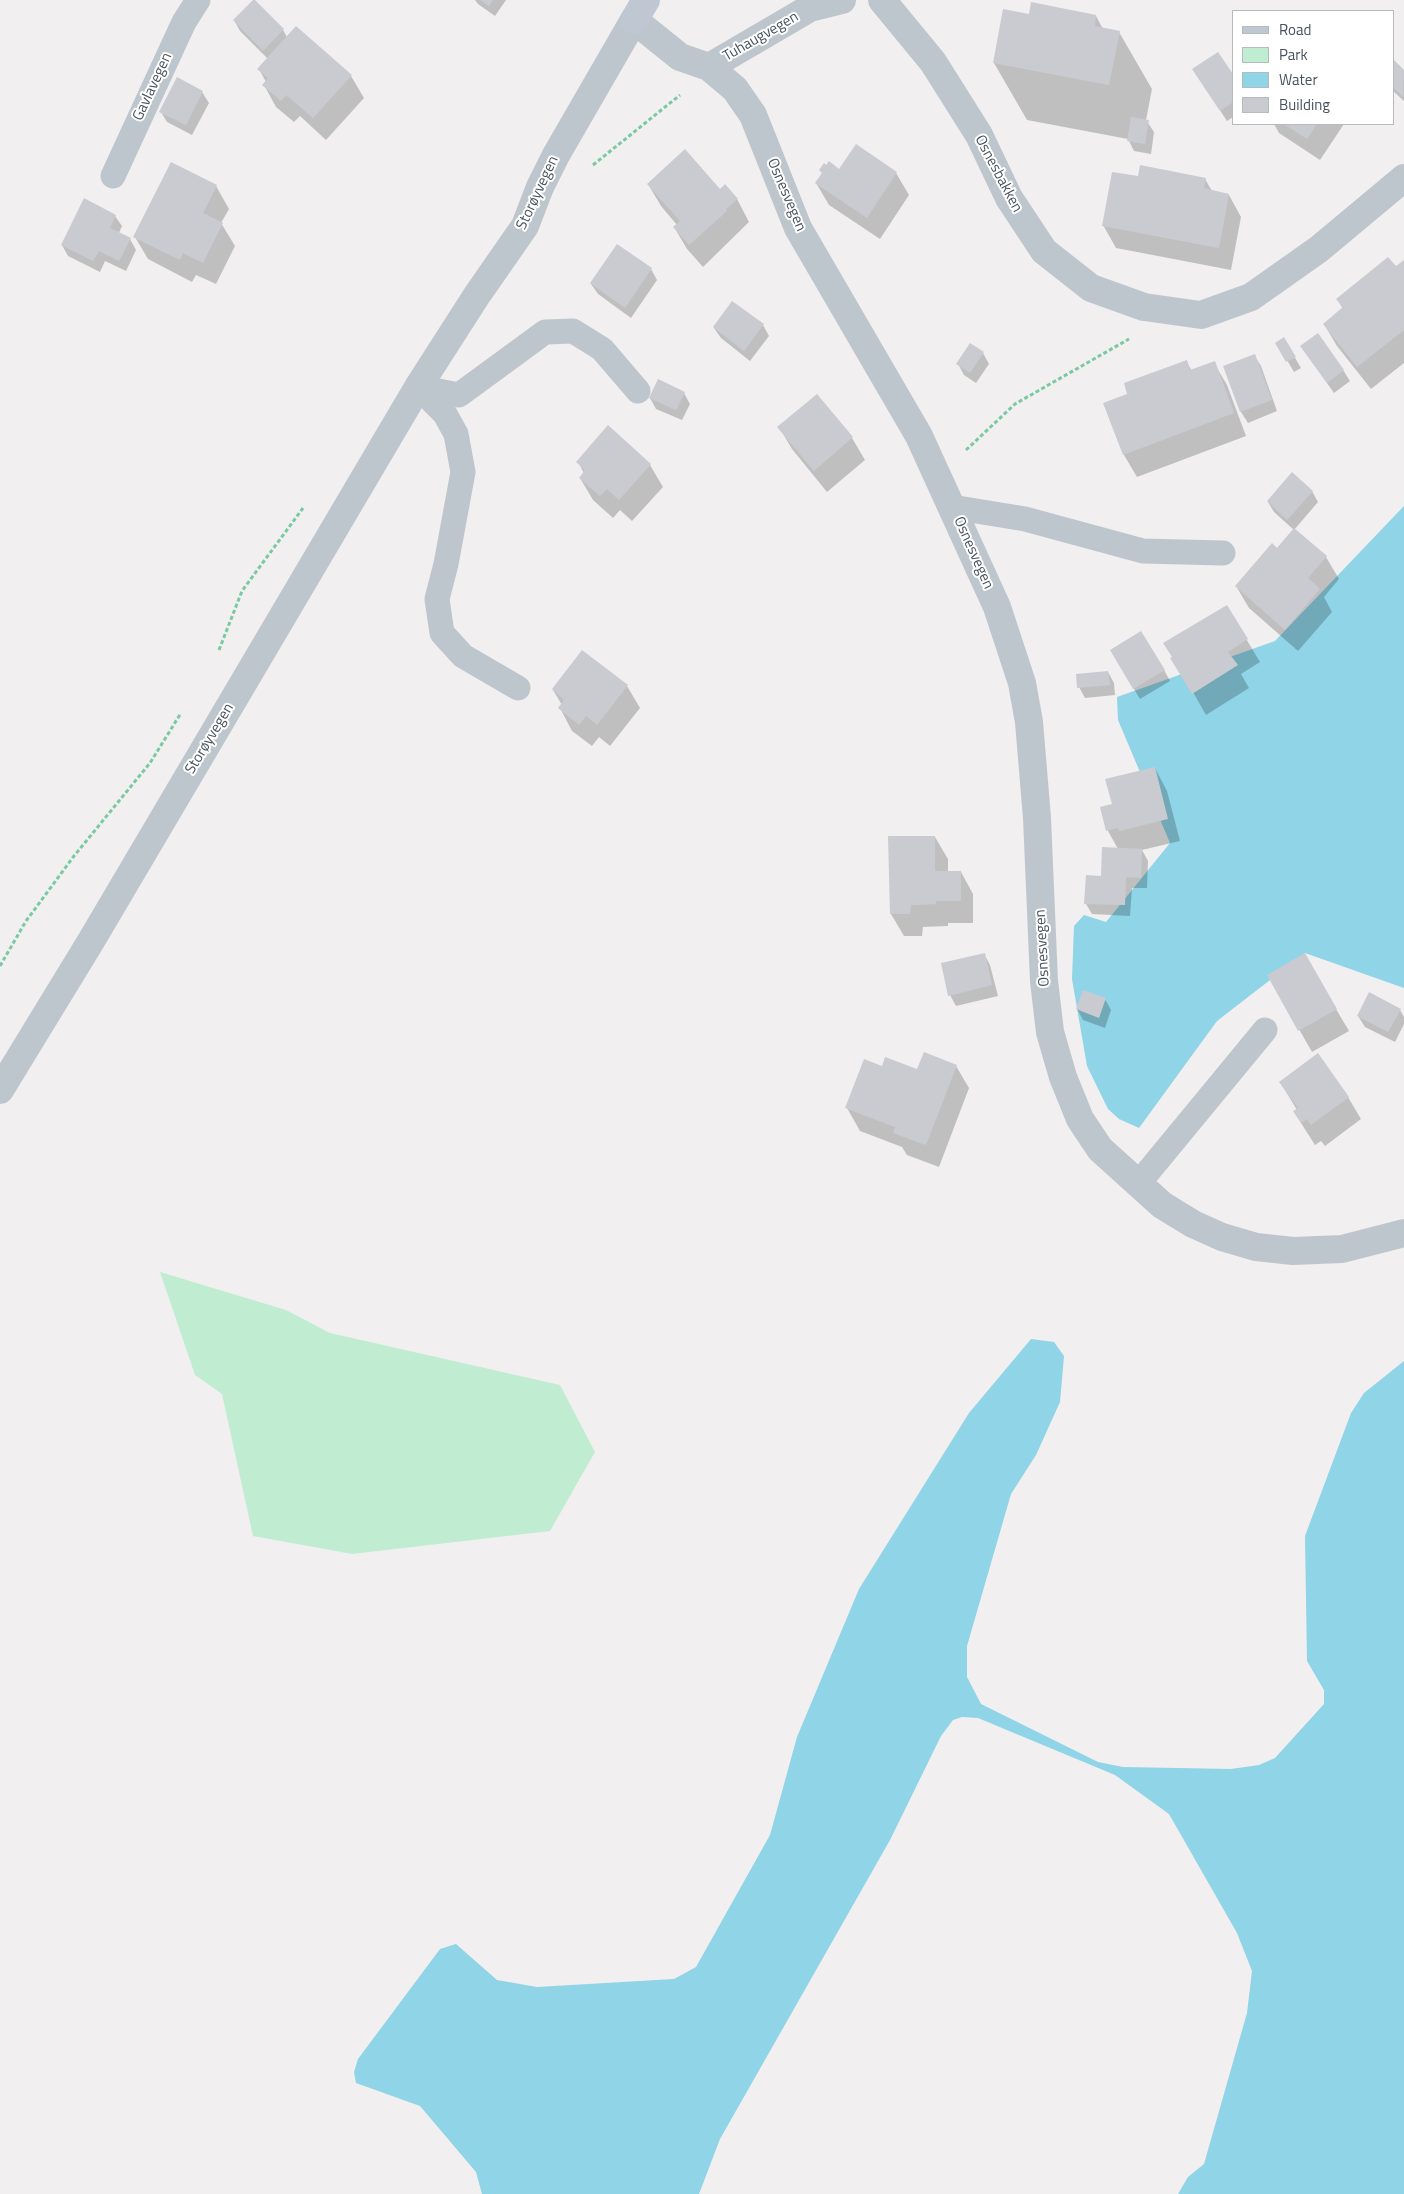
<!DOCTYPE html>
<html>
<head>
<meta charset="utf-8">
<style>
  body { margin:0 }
  #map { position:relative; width:1404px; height:2194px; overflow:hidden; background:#f1efef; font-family:"Titillium Web",sans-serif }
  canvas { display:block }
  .legend { position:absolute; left:1232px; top:10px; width:162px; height:115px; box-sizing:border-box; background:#fff; border:1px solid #b6babe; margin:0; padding:6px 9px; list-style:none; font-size:15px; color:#48525c }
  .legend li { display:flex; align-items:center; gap:10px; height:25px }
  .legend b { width:25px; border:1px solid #b6babe }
</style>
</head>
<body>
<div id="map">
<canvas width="1404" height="2194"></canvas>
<ul class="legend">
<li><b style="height:6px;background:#bec7d2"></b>Road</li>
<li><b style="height:14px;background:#c0edd2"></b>Park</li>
<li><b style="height:14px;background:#8fd4e7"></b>Water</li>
<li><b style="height:14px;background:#c9cbd1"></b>Building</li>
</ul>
</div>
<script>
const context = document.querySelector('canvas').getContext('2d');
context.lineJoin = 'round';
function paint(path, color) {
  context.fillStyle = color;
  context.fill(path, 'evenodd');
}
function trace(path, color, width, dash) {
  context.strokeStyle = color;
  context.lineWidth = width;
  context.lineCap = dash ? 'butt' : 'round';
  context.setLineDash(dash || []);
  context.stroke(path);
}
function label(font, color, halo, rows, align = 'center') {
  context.font = font + ' "Titillium Web",sans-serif';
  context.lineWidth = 4;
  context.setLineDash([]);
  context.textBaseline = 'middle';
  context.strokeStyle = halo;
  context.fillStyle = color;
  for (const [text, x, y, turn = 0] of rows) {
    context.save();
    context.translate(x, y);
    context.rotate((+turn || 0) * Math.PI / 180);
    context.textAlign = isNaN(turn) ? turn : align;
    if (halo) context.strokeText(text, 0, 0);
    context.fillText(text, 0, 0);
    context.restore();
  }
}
const green = new Path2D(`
  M160,1272L286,1310L330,1333L560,1385L595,1452L550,1531L352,1554L253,1536L222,1394L195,1375Z`);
const water = new Path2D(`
  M1404,506V988L1305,953L1217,1021L1139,1128L1119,1119L1108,1109L1087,1066L1072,979L1074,926L1084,915L1106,922L1170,843L1118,720L1117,697L1275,641Z
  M1031,1339L1054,1342L1064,1356L1060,1402L1036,1455L1011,1494L967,1646V1677L981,1704L1098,1762L1123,1767L1231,1769L1259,1765L1275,1758L1324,1704V1690L1307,1661L1305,1536L1351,1413L1364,1393L1404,1361V2194H1178L1188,2177L1204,2164L1247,2013L1252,1971L1237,1933L1169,1814L1115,1775L978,1718L962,1717L953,1720L941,1736L890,1840L720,2139L699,2194H482L476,2172L420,2106L356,2083L354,2072L358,2059L440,1949L456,1944L497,1980L537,1987L674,1979L696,1967L770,1835L797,1737L859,1589L969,1413Z`);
const shadow = new Path2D(`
  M475,0H506L495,16L478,4Z
  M254,1L283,30L287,37L351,76L364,98L326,140L300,116L294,122L276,107L264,85L266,82L259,69L268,59L240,31L234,20Z
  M1030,15L1096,16L1103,29L1119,32L1152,89L1146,120L1154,132L1151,154L1134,151L1128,139L1027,120L994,63Z
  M1393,61L1404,72V101L1393,91Z
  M1233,76V117L1227,121L1200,80Z
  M202,92L209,103L192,135L167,122L161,112Z
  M1274,124H1344L1320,160L1279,133Z
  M840,170L896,173L909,195L880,239L829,205L816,183L822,174L821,171Z
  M1139,178L1205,179L1212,191L1229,195L1241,217L1231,270L1116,248L1103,225Z
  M648,184L720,190L737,199L749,222L703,267L687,249L674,227L677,225L661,206Z
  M216,186L229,209L221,223L235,246L216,284L196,275L192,282L148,259L135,237Z
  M115,216L122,226L119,233L130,239L136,250L126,271L105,261L100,272L68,256L62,245Z
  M1404,261V363L1371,389L1337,346L1324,324L1343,309L1337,299L1396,268Z
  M651,269L657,280L631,318L598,294L591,284Z
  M763,325L769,336L750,361L721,338L714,328Z
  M1284,339L1301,368L1294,372L1277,343Z
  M1301,346L1343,370L1350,381L1334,393Z
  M983,353L989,364L976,383L964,375L958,364Z
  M1254,355L1261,366L1277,411L1248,423L1241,412L1225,366Z
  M1186,361L1192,371L1214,363L1227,385L1246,436L1137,477L1124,455L1105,404L1129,395Z
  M684,393L690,404L682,420L656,409L650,398Z
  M817,395L852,438L865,460L827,492L792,449L779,427Z
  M578,462L650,465L663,487L632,521L620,510L613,518L593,500L580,478L584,473Z
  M1312,491L1318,502L1294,530L1326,557L1339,579L1324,597L1332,612L1298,651L1249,608L1236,586L1277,550L1294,530L1274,512L1268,502Z
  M1227,607L1260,662L1241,674L1249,688L1206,715L1165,643Z
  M1111,651L1164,670L1170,681L1140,699Z
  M1108,672L1114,683L1115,695L1085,698L1079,687Z
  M627,686L640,708L610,746L599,737L592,746L572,731L560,708L562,705L553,690Z
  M1155,768L1167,791L1180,841L1142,850L1148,861L1147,888H1132L1130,916L1092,914L1086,904L1118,849L1108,831L1113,804Z
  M935,837L948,859V872H961L973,894V923H948V926L923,927L922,936H904L891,914Z
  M984,954L990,965L998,996L956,1006L950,995Z
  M1304,955L1349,1031L1312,1052L1268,975Z
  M1105,999L1111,1010L1105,1028L1083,1020L1077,1009Z
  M1400,1010L1404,1017V1024L1395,1042L1365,1027L1358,1016Z
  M956,1066L969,1088L939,1167L907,1155L902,1147L860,1131L847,1108L883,1067L917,1071Z
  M1280,1082L1348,1097L1361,1119L1325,1146L1321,1141L1315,1145L1294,1112L1297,1110Z`);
const building = new Path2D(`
  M253,0H255L284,29L263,51L233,20Z
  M480,0H493L489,6Z
  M1031,2L1096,15L1095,26L1120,31L1109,85L993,63L1003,9L1029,14Z
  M296,26L352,75L313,118L286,95L281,101L262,85L268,78L257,69Z
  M1218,52L1233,74V102L1220,111L1192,69Z
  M1393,59L1404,70L1403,97L1393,87Z
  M177,77L203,91L186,125L159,112Z
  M1131,117L1149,120L1145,144L1127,141Z
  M1284,124H1317L1307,139Z
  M856,144L897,172L867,218L815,183L822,173L819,170L824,163L826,165L829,161L839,169Z
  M685,149L720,189L725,184L738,199L726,209L727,211L689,245L673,227L680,221L647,184Z
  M171,162L217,185L203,213L223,223L203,263L183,253L180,260L133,237Z
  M1140,165L1206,178L1204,188L1229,194L1219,248L1102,226L1112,172L1138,176Z
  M84,198L116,215L110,228L131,238L119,261L99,251L93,261L61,245Z
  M617,244L652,268L625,308L590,283Z
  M1388,257L1396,266L1404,260V330L1357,367L1323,324L1343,307L1336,299Z
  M732,301L764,324L744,351L713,327Z
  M1318,333L1344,370L1327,383L1300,346Z
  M1284,337L1296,357L1286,362L1275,343Z
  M970,343L984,352L970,373L956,364Z
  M1255,354L1272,400L1240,412L1223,366Z
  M1187,360L1190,370L1215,361L1234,413L1123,455L1103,403L1127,394L1124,383Z
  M658,379L685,392L676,410L649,398Z
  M817,394L853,437L814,471L777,427Z
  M608,425L651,464L619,500L607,489L600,496L579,478L585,470L576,462Z
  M1292,472L1313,491L1287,520L1267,501Z
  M1294,528L1327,556L1308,578L1320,589L1285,630L1235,586L1272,543L1277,548Z
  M1227,605L1248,639L1228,652L1238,665L1192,694L1170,658L1172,657L1163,643Z
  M1141,631L1165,670L1133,689L1110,650Z
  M582,650L628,685L597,725L586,716L579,725L558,708L564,700L552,689Z
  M1108,671L1110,685L1077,688L1076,674Z
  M1155,767L1168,819L1119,831L1118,828L1106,831L1100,807L1112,804L1105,779Z
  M888,836H935V871H961V901H936V904L911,905L910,914H890Z
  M1102,847L1142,849L1141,878L1126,877L1125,905L1084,904L1086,875L1101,876Z
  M985,953L992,985L948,996L941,963Z
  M1305,953L1337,1009L1298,1031L1267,975Z
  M1083,990L1106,998L1099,1018L1076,1009Z
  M1369,992L1401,1009L1388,1032L1357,1016Z
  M924,1052L957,1065L926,1145L893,1133L895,1127L845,1108L864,1059L882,1066L885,1057L917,1069Z
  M1318,1053L1349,1097L1311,1125L1307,1119L1301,1123L1293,1111L1298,1108L1279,1082Z`);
const path = new Path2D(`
  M593,165L680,95
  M966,450L1015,404L1129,339
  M219,650L242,591L303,508
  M0,966L26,921L74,856L150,763L181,713`);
const lane = new Path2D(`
  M113,176L184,22L198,0
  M418,387L445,414L456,434L463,472L446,564L437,599L442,633L463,656L518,688
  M418,387L459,395L545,332L573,331L602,349L638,391
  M952,507L1025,519L1143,551L1223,553
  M1138,1184L1265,1030`);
const street = new Path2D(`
  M882,0L933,62L979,135L1009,198L1044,251L1091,288L1144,307L1201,315L1251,297L1319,249L1404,178
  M709,67L810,8L842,0
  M0,1090L91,941L418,387L477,295L525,226L540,187L556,155L634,20L680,57L709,67L735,89L753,115L798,228L919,436L997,607L1022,683L1029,722L1037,818L1044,981L1050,1032L1063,1077L1080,1119L1100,1149L1162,1205L1193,1224L1222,1237L1256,1247L1293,1251L1342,1249L1404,1233`);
const secondary = new Path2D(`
  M634,20L646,0`);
const streetNames = [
  ["Tuhaugvegen",761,37,-30],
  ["Gavlavegen",153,87,-65],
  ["Osnesbakken",998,174,62],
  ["Storøyvegen",538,193,-65],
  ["Osnesvegen",786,195,67],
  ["Osnesvegen",973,553,66],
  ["Storøyvegen",210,739,-59],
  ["Osnesvegen",1043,948,-93]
];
paint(green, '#c0edd2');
paint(water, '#8fd4e7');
paint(shadow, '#0003');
paint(building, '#c9cbd1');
trace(path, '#7ac9a3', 3, [4, 2.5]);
trace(lane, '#bec6cd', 25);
trace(street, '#bec6cd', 28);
trace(secondary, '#bec7d2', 28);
label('15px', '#48525c', '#fff', streetNames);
</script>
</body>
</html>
